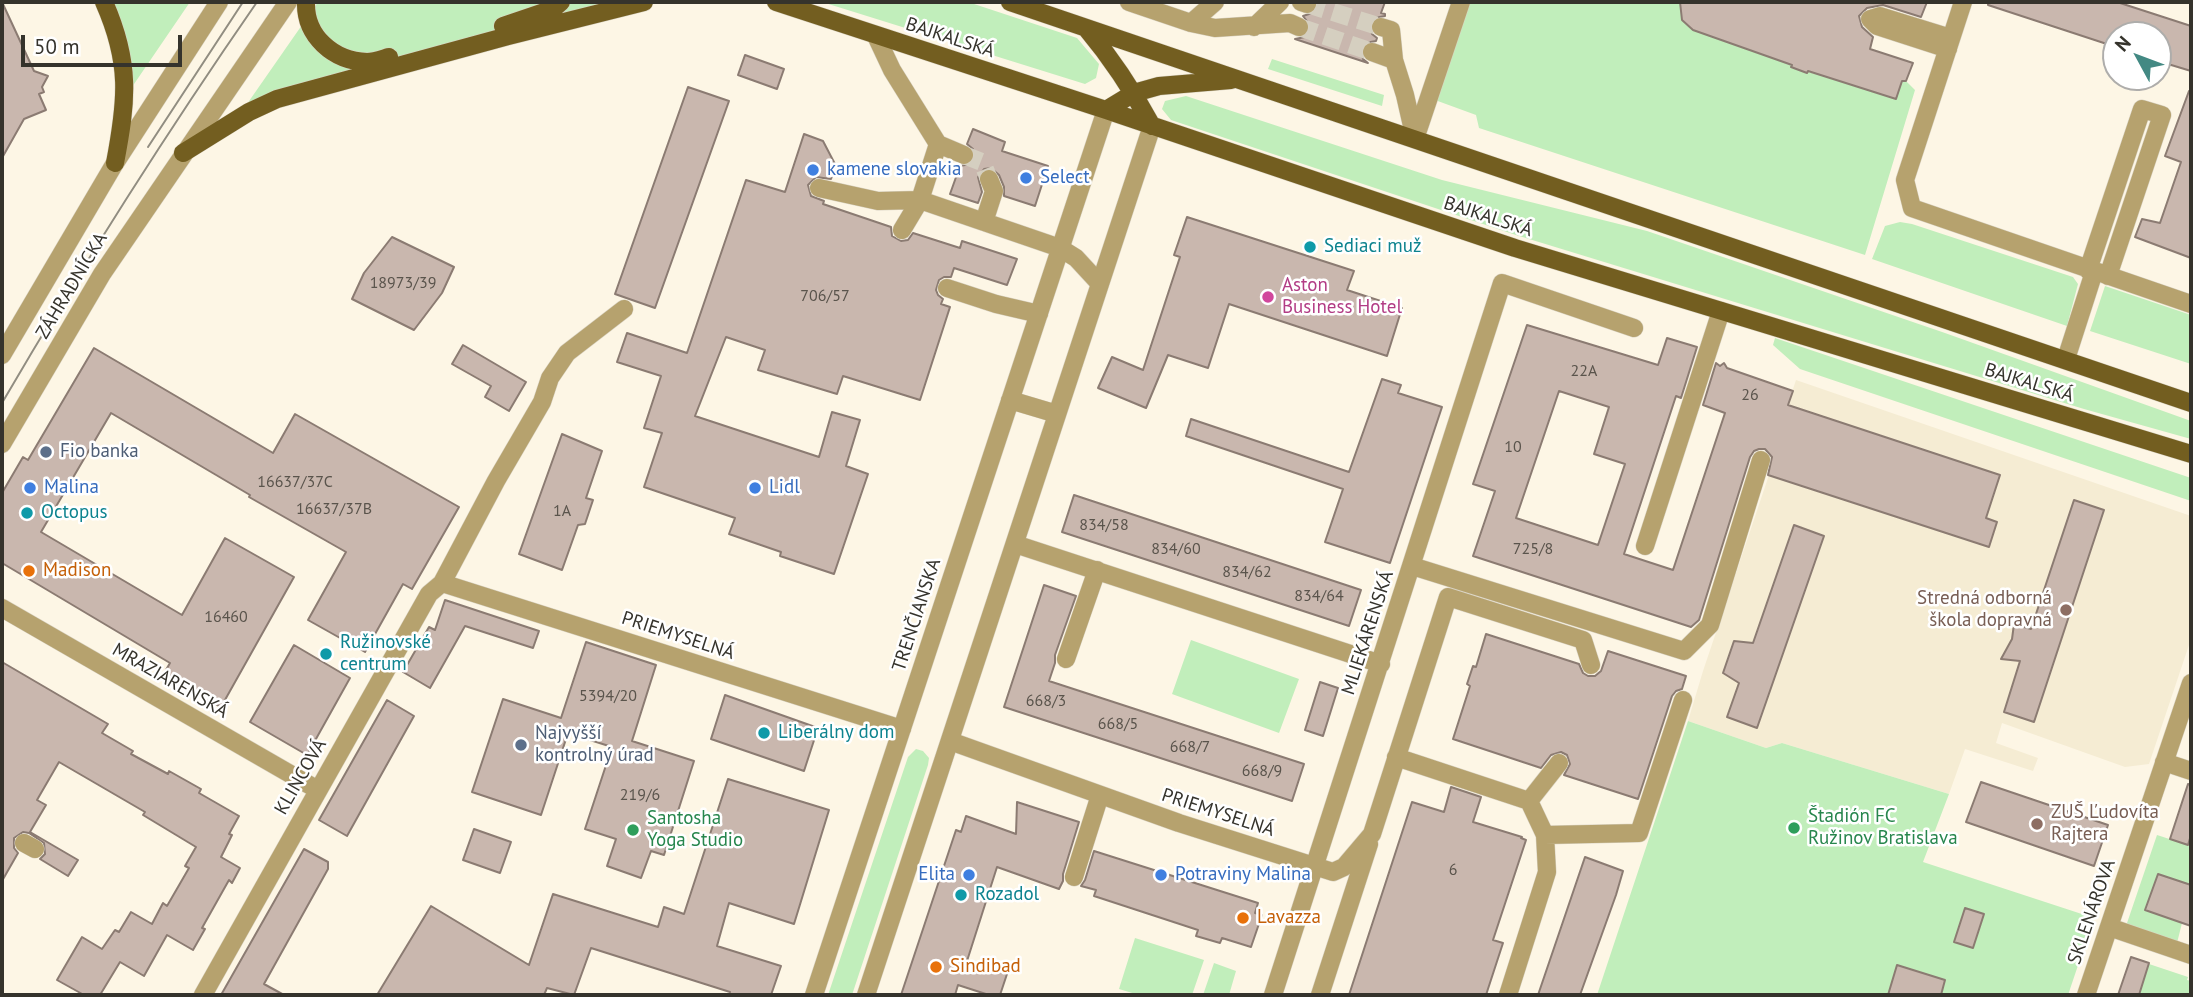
<!DOCTYPE html>
<html>
<head>
<meta charset="utf-8">
<style>
  body { margin:0 }
  #map { position:relative; width:2193px; height:997px; overflow:hidden; background:#fdf6e5; font-family:"PT Sans",sans-serif }
  canvas { display:block }
  .frame { position:absolute; inset:0; border:4px solid #35332c; pointer-events:none }
  .north { position:absolute; left:2102px; top:21px; width:70px; height:70px; box-sizing:border-box; background:#fff; border:2px solid #aeadab; border-radius:50%; rotate:311deg; font-size:19px; font-weight:700; line-height:28px; text-align:center; color:#35332c }
  .north::after { content:''; display:block; margin:auto; width:24px; height:32px; background:#438983; clip-path:polygon(50% 0,100% 100%,50% 72%,0 100%) }
  .scale { position:absolute; left:21px; top:35px; width:161px; height:32px; box-sizing:border-box; border:4px solid #35332c; border-top:0; padding-left:9px; font-size:21px; line-height:24px; white-space:nowrap; color:#35332c; -webkit-text-stroke:5px #fff; paint-order:stroke }
</style>
</head>
<body>
<div id="map">
<canvas width="2193" height="997"></canvas>
<div class="frame"></div>
<div class="north">N</div>
<div class="scale">50 m</div>
</div>
<script>
const context = document.querySelector('canvas').getContext('2d');
context.lineJoin = 'round';
function paint(path, color) {
  context.fillStyle = color;
  context.fill(path, 'evenodd');
}
function trace(path, color, width, dash) {
  context.strokeStyle = color;
  context.lineWidth = width;
  context.lineCap = dash ? 'butt' : 'round';
  context.setLineDash(dash || []);
  context.stroke(path);
}
function label(font, color, halo, rows, align = 'center') {
  context.font = font + ' "PT Sans",sans-serif';
  context.lineWidth = 5;
  context.setLineDash([]);
  context.textBaseline = 'middle';
  context.strokeStyle = halo;
  context.fillStyle = color;
  for (const [text, x, y, turn = 0] of rows) {
    context.save();
    context.translate(x, y);
    context.rotate((+turn || 0) * Math.PI / 180);
    context.textAlign = isNaN(turn) ? turn : align;
    if (halo) context.strokeText(text, 0, 0);
    context.fillText(text, 0, 0);
    context.restore();
  }
}
const built = new Path2D(`
  M1796,380L2191,516V639L2149,764L2125,767L2002,723L1996,743L2038,758L2033,771L1965,749L1949,794L1782,743L1766,748L1688,721L1703,671L1769,475L1779,431Z`);
const green = new Path2D(`
  M110,2H190L132,87Z
  M318,2H618L352,69L247,104Z
  M822,2H968L1077,38L1099,64L1096,78L1085,84Z
  M1469,2H1680L1682,20L1693,30L1792,65L1791,68L1829,77L1895,99L1902,81H1906L1915,90L1865,255L1479,128L1476,115L1435,100Z
  M1272,59L1384,95L1382,106L1268,69Z
  M1186,96L1442,180L1647,231L1945,333L2191,421V439L2084,409L1516,235L1171,120L1162,109L1165,101Z
  M1900,222L1912,224L2073,277L2078,284L2067,326L1872,259L1885,226Z
  M2105,286L2191,315V364L2090,331Z
  M1775,338L2191,478V501L1800,369L1773,345Z
  M1191,640L1299,679L1279,733L1172,694Z
  M1688,721L1766,748L1782,743L1949,794L1923,862L2094,918L2068,995H1597Z
  M916,749L923,751L929,758L928,765L852,995H828L908,757Z
  M2157,835L2191,846V885L2158,874L2146,910L2182,923L2177,943L2126,926Z
  M1135,938L1204,960L1192,995H1139L1119,989Z
  M1214,963L1236,971L1229,995H1203Z
  M2149,964L2188,977L2187,980L2191,981V995H2138Z`);
const building = new Path2D(`
  M2,2L34,71L48,76L42,87L44,92L39,94L46,110L24,119L2,158Z
  M1318,2H1385L1381,13L1385,14V16L1374,18L1370,24L1372,34L1377,38L1376,41L1365,43L1361,49L1363,59L1368,63L1295,39L1305,37L1309,32L1310,25L1303,16L1315,12Z
  M1680,2H1927L1921,17L1883,5L1867,8L1859,16L1862,27L1873,37L1870,49L1913,63L1906,81H1902L1896,99L1808,71L1807,73L1791,67L1792,65L1693,30L1682,20Z
  M1988,2H2117L2191,26V71L2158,61V35H2116V47L1988,5Z
  M745,55L784,69L777,89L738,75Z
  M688,87L729,101L655,308L615,294Z
  M2189,91L2191,92V258L2135,237L2142,219L2160,223L2181,162L2165,156Z
  M973,129L1005,142L1002,151L1048,166L1035,206L1004,196V187L999,175L991,168L984,169L978,177L982,192L978,203L950,194L960,166L970,164L975,159L973,149L967,144Z
  M804,134L823,141L836,166L831,179L816,177L808,185L811,196L824,201L823,204L891,227L892,236L901,241L908,240L913,233L960,248L962,241L1017,259L1007,285L954,268L951,277H944L939,280L936,290L938,295L943,299L941,304L950,307L920,400L843,376L837,394L758,370L765,350L726,337L695,416L819,457L832,412L860,420L846,466L868,474L834,574L780,556L781,552L729,534L735,518L644,487L662,433L644,428L661,376L617,362L627,333L687,353L746,180L785,192Z
  M1187,217L1354,271L1347,290L1402,308L1387,356L1229,304L1208,368L1168,355L1146,408L1098,388L1112,357L1143,370L1180,257L1174,255Z
  M392,237L454,267L442,293L414,330L352,299L364,273Z
  M1527,325L1658,365L1667,338L1697,347L1681,398L1676,396L1624,554L1673,570L1725,413L1703,405L1716,363L1720,366L1724,363L1727,368L1793,391L1788,405L2000,475L1986,518L1997,522L1989,547L1768,475L1772,457L1765,449H1759L1754,451L1750,457L1699,620L1691,627L1473,556L1495,491L1473,484ZM1559,391L1609,407L1594,454L1625,464L1598,545L1516,518Z
  M463,345L526,382L509,411L485,397L491,386L452,364Z
  M94,348L273,453L295,414L459,507L412,589L403,584L365,652L308,620L346,552L249,497L250,495L111,413L41,532L182,615L225,538L294,577L221,707L163,675L170,663L2,563V493L23,457L28,460Z
  M1382,379L1401,385L1398,393L1442,407L1390,563L1325,542L1343,489L1186,436L1191,419L1349,472Z
  M562,434L602,451L586,498L593,500L585,524L578,525L562,570L519,554Z
  M1074,495L1361,590L1349,626L1062,532Z
  M2074,500L2104,510L2034,722L2004,712L2020,661L2001,659L2012,639L2014,624L2031,629Z
  M1794,525L1824,536L1757,728L1727,717L1739,683L1723,673L1734,641L1753,643Z
  M1044,585L1076,596L1055,655V663L1049,681L1304,764L1292,801L1004,707Z
  M445,600L539,631L533,648L465,626L430,688L403,672L429,627L435,630Z
  M1486,634L1579,664L1583,673L1588,676H1595L1601,671L1608,651L1686,676L1682,689L1676,691L1672,696L1638,799L1564,775L1570,764L1567,755L1561,752L1551,755L1541,768L1453,739L1470,686L1467,684L1473,666L1476,667Z
  M586,642L656,665L632,741L694,761L664,855L651,851L641,878L607,866L616,839L585,829L612,747L568,733L541,815L472,792L503,699L561,718Z
  M294,645L350,678L307,755L250,722Z
  M2,662L108,724L102,733L133,751L131,754L168,774L169,771L201,789L199,793L239,816L229,834L232,835L221,857L240,868L232,883L229,880L202,928L205,929L193,950L167,935L144,976L120,962L100,995H84L57,980L82,937L102,949L115,930L119,932L131,912L152,924L163,903L167,906L189,868L185,866L196,847L143,815L145,812L59,762L37,800L46,805L30,832L78,860L68,876L40,859L45,854L44,843L29,833L23,832L14,838V848L18,853L2,881Z
  M1320,682L1338,688L1323,736L1305,730Z
  M725,695L818,728L804,771L711,739Z
  M387,700L414,716L347,836L319,820Z
  M728,779L829,810L794,924L729,903L717,946L781,966L771,995H728L730,992L591,948L574,995L547,988L544,995H377L431,906L529,965L553,894L658,927L664,907L684,914Z
  M1981,782L2108,825L2094,866L1966,822Z
  M2188,784L2191,785V835L2188,845L2170,839Z
  M1451,787L1481,797L1473,822L1522,837L1521,838L1526,840L1493,940L1503,943L1486,995H1349L1412,802L1444,812Z
  M1017,802L1079,822L1063,874V881L1059,889L997,867L967,961L1007,974L1000,995H989L958,985L955,995H901L956,830L961,832L966,816L1016,834Z
  M474,829L511,842L500,873L463,860Z
  M304,849L328,862V869L264,984L284,995H221Z
  M1094,851L1258,903L1255,913L1262,915L1251,947L1222,938L1220,943L1196,936L1198,930L1094,896L1096,890L1081,886L1085,880Z
  M1585,857L1623,871L1616,895L1580,995H1538Z
  M2158,874L2191,885V926L2145,910Z
  M1965,908L1984,914L1973,948L1954,942Z
  M2131,957L2149,963L2139,995H2118Z
  M1897,965L1945,980L1941,995H1888Z`);
const minorTunnel = new Path2D(`
  M1307,4L1381,27
  M1299,27L1372,52
  M964,155L982,162L989,179`);
const minor = new Path2D(`
  M1129,2L1191,23L1215,28L1290,23L1299,27
  M1301,2L1307,4
  M1963,2L1905,180L1912,208L2191,304
  M1191,23L1215,2
  M1254,27L1280,2
  M1381,27L1391,30L1394,60
  M1948,49L1877,26L1870,19L1880,16L1951,38
  M1372,52L1394,60L1405,95L1415,139
  M1415,139L1461,2
  M938,144L964,155
  M819,188L878,201L920,200L938,144L892,70L876,36
  M984,222L994,191L989,179
  M902,230L920,200L1060,248L1076,258L1100,284
  M2088,270L2142,109L2162,115L2108,276
  M947,288L996,304L1039,314
  M2,355L115,163L219,2
  M2066,359L2094,272
  M1010,400L1057,414
  M2,444L102,274L288,2
  M1015,544L1381,664
  M1645,546L1721,311
  M1412,566L1684,651L1710,625L1761,460
  M442,583L902,729
  M2,608L318,790
  M1066,659L1097,570
  M950,741L1179,823L1333,872L1344,867L1372,834L1448,597L1583,640L1591,665
  M1396,757L1529,801L1545,835L1639,833L1683,700
  M2164,762L2191,771
  M1529,801L1559,763
  M24,843L35,849
  M1074,877L1100,795
  M2109,927L2191,955
  M203,995L429,594L442,583L496,481L542,402L550,378L567,353L624,309
  M814,995L1106,110
  M866,995L1152,126
  M1273,995L1502,283L1634,328
  M1320,995L1369,844
  M1508,995L1547,872L1545,835
  M2086,995L2191,683`);
const major = new Path2D(`
  M104,2C131,63 127,100 115,163
  M306,2C305,36 333,61 367,62C374,62 382,59 389,57
  M776,2L1106,110L1515,248L2191,454
  M1010,2L2191,403
  M503,26L553,9L561,2
  M1086,28C1112,59 1133,91 1152,126
  M1106,110L1134,93L1159,86L1231,80
  M183,153L249,112L277,99L508,36L644,2`);
const tram = new Path2D(`
  M148,147L243,2
  M2,403C82,266 167,132 257,2`);
const markers = [
  [813,170,7,"#3f7fe0"],
  [1026,178,7,"#3f7fe0"],
  [1310,247,7,"#0f9aa8"],
  [1268,297,7,"#d1479c"],
  [46,452,7,"#5c6f8a"],
  [30,488,7,"#3f7fe0"],
  [755,488,7,"#3f7fe0"],
  [27,513,7,"#0f9aa8"],
  [29,571,7,"#e8710a"],
  [2066,610,7,"#8d6e63"],
  [326,654,7,"#0f9aa8"],
  [764,733,7,"#0f9aa8"],
  [521,745,7,"#5c6f8a"],
  [2037,824,7,"#8d6e63"],
  [1794,828,7,"#2e9e5b"],
  [633,830,7,"#2e9e5b"],
  [969,875,7,"#3f7fe0"],
  [1161,875,7,"#3f7fe0"],
  [961,895,7,"#0f9aa8"],
  [1243,918,7,"#e8710a"],
  [936,967,7,"#e8710a"]
];
const numberNames = [
  ["18973/39",403,283],
  ["706/57",825,296],
  ["22A",1584,371],
  ["26",1750,395],
  ["10",1513,447],
  ["16637/37C",295,482],
  ["16637/37B",334,509],
  ["1A",562,511],
  ["834/58",1104,525],
  ["834/60",1176,549],
  ["725/8",1533,549],
  ["834/62",1247,572],
  ["834/64",1319,596],
  ["16460",226,617],
  ["5394/20",608,696],
  ["668/3",1046,701],
  ["668/5",1118,724],
  ["668/7",1190,747],
  ["668/9",1262,771],
  ["219/6",640,795],
  ["6",1453,870]
];
const streetNames = [
  ["BAJKALSKÁ",950,38,18],
  ["BAJKALSKÁ",1488,217,18],
  ["ZÁHRADNÍCKA",72,286,-59],
  ["BAJKALSKÁ",2029,383,17],
  ["TRENČIANSKA",917,615,-72],
  ["MLIEKÁRENSKÁ",1368,633,-72],
  ["PRIEMYSELNÁ",678,636,18],
  ["MRAZIARENSKÁ",170,681,30],
  ["KLINCOVÁ",301,777,-60],
  ["PRIEMYSELNÁ",1218,813,18],
  ["SKLENÁROVA",2092,912,-71]
];
const shopNames = [
  ["kamene slovakia",827,170],
  ["Select",1040,178],
  ["Malina",44,488],
  ["Lidl",769,488],
  ["Elita",955,875,"right"],
  ["Potraviny Malina",1175,875]
];
const cultureNames = [
  ["Sediaci muž",1324,247],
  ["Octopus",41,513],
  ["Ružinovské",340,643],
  ["centrum",340,665],
  ["Liberálny dom",778,733],
  ["Rozadol",975,895]
];
const hotelNames = [
  ["Aston",1282,286],
  ["Business Hotel",1282,308]
];
const serviceNames = [
  ["Fio banka",60,452],
  ["Najvyšší",535,734],
  ["kontrolný úrad",535,756]
];
const foodNames = [
  ["Madison",43,571],
  ["Lavazza",1257,918],
  ["Sindibad",950,967]
];
const educationNames = [
  ["Stredná odborná",2052,599],
  ["škola dopravná",2052,621],
  ["ZUŠ Ľudovíta",2051,813,"left"],
  ["Rajtera",2051,835,"left"]
];
const leisureNames = [
  ["Štadión FC",1808,817],
  ["Ružinov Bratislava",1808,839],
  ["Santosha",647,819],
  ["Yoga Studio",647,841]
];
paint(built, '#f5ecd3');
paint(green, '#c1eebb');
paint(building, '#c9b7ae');
trace(building, '#8b7b72', 2);
trace(minorTunnel, '#d5cfc0', 18, [18, 9]);
trace(minor, '#d9d3c4', 19);
trace(major, '#d9d3c4', 19);
trace(minor, '#b6a26e', 18);
trace(major, '#735e20', 18);
trace(tram, '#918d81', 2);
for (const [x, y, r, color] of markers) {
  const dot = new Path2D();
  dot.arc(x, y, r, 0, 2 * Math.PI);
  context.fillStyle = color;
  context.fill(dot);
  trace(dot, '#fff', 2.5);
}
label('16px', '#5a544c', null, numberNames);
label('19px', '#35332c', '#fff', streetNames);
label('19px', '#366cbe', '#fff', shopNames, 'left');
label('19px', '#0d838f', '#fff', cultureNames, 'left');
label('19px', '#b23c85', '#fff', hotelNames, 'left');
label('19px', '#4e5e75', '#fff', serviceNames, 'left');
label('19px', '#c56008', '#fff', foodNames, 'left');
label('19px', '#785e54', '#fff', educationNames, 'right');
label('19px', '#27864d', '#fff', leisureNames, 'left');
</script>
</body>
</html>
